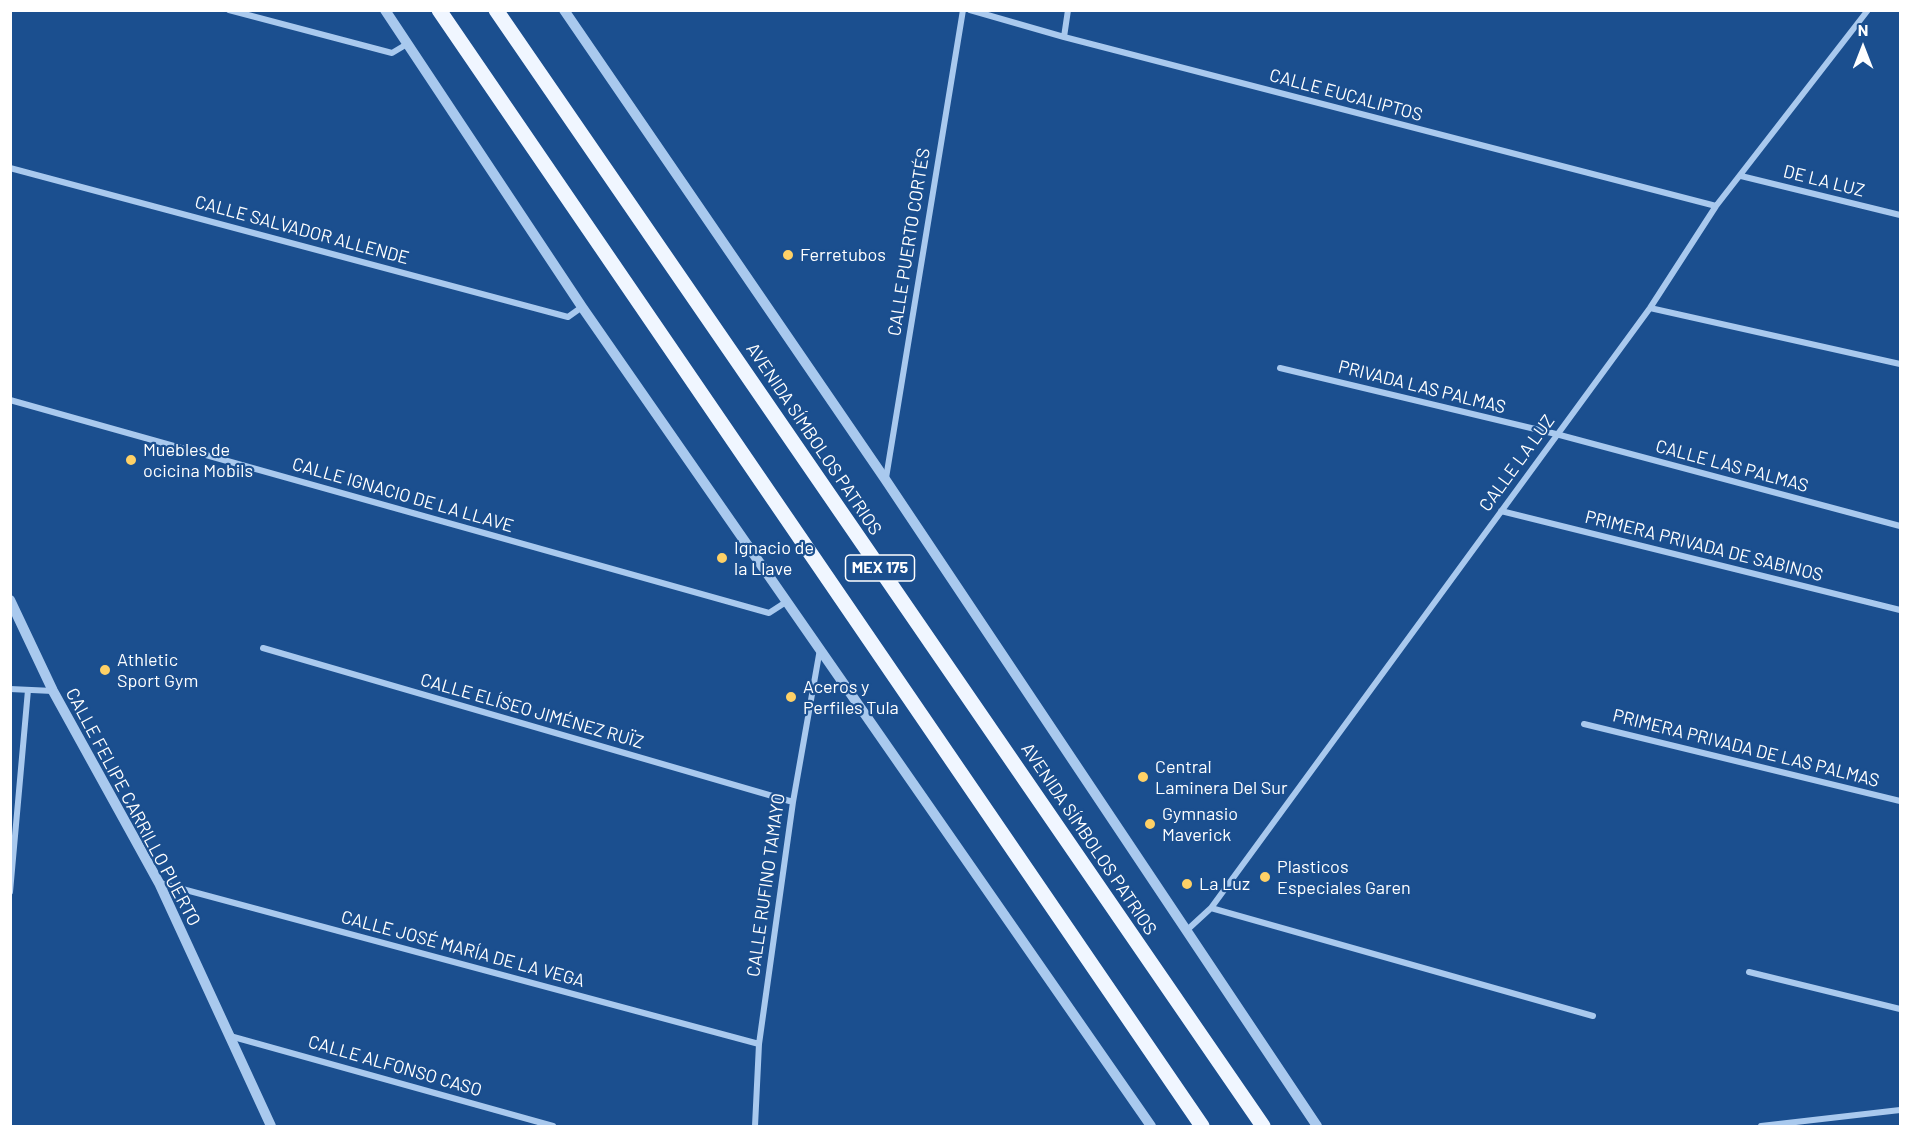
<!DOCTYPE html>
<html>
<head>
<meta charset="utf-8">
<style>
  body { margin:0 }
  #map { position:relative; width:1911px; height:1137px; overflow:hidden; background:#1b4f8f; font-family:Barlow,sans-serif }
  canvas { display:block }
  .frame { position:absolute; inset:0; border:12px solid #fff; pointer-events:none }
  .north { position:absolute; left:1833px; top:18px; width:60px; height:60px; -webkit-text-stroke:4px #1b4f8f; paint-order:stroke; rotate:0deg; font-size:16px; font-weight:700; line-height:24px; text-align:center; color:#fff }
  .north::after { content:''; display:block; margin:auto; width:21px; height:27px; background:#fff; clip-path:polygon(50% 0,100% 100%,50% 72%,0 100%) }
</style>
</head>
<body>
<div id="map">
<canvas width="1911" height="1137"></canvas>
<div class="frame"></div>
<div class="north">N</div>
</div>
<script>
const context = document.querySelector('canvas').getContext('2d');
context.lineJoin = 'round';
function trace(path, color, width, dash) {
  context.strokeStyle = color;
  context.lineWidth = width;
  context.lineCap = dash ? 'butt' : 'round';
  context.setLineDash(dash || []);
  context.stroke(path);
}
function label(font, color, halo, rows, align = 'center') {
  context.font = font + ' Barlow,sans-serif';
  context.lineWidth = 4.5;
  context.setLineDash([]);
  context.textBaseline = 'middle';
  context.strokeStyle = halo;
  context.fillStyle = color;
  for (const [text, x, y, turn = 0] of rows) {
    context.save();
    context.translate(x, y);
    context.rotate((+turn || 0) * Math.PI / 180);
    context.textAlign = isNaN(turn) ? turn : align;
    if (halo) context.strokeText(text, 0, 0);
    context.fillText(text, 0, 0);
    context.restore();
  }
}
const minor = new Path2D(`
  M229,10L392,53L407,44
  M970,10L1064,37L1716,206
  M1064,37L1068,10
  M10,168L568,317L582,307
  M1741,176L1900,215
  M1650,308L1900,364
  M1280,368L1556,434L1900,526
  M10,400L769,613L786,602
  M886,478L963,10
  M1501,511L1900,610
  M263,648L793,802
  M10,689L53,691
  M1584,724L1900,801
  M160,883L759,1044
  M10,892L28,690
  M1211,908L1593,1016
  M1186,931L1211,908L1650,308L1716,206L1868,10
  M1749,972L1900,1009
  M230,1036L553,1126
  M755,1126L759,1044L793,802L820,649
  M1761,1126L1900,1110`);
const tertiary = new Path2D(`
  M385,10L582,307L1151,1126
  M564,10L885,479L1317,1126
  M10,600L53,691L159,883L271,1126`);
const primary = new Path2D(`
  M439,10L1202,1126
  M496,10L1263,1126`);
const markers = [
  [788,255,6,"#ffd166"],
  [131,460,6,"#ffd166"],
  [722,558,6,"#ffd166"],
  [105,670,6,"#ffd166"],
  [791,697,6,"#ffd166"],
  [1143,777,6,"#ffd166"],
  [1150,824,6,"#ffd166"],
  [1265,877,6,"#ffd166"],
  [1187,884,6,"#ffd166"]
];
const shields = [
  [880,568,69]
];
const shieldNames = [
  ["MEX 175",880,568]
];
const streetNames = [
  ["CALLE EUCALIPTOS",1346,95,15],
  ["DE LA LUZ",1824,181,14],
  ["CALLE SALVADOR ALLENDE",302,230,15],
  ["CALLE PUERTO CORTÉS",909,242,-81],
  ["PRIVADA LAS PALMAS",1422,387,14],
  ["AVENIDA SÍMBOLOS PATRIOS",814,439,56],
  ["CALLE LA LUZ",1517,463,-54],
  ["CALLE LAS PALMAS",1732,466,15],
  ["CALLE IGNACIO DE LA LLAVE",403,495,16],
  ["PRIMERA PRIVADA DE SABINOS",1704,546,14],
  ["CALLE ELÍSEO JIMÉNEZ RUÏZ",532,711,16],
  ["PRIMERA PRIVADA DE LAS PALMAS",1746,748,14],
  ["CALLE FELIPE CARRILLO PUERTO",133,807,62],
  ["AVENIDA SÍMBOLOS PATRIOS",1089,839,56],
  ["CALLE RUFINO TAMAYO",766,885,-82],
  ["CALLE JOSÉ MARÍA DE LA VEGA",463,949,15],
  ["CALLE ALFONSO CASO",395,1066,16]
];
const poiNames = [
  ["Ferretubos",800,255],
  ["Muebles de",143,450],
  ["ocicina Mobils",143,471],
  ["Ignacio de",734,548],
  ["la Llave",734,569],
  ["Athletic",117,660],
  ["Sport Gym",117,681],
  ["Aceros y",803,687],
  ["Perfiles Tula",803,708],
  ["Central",1155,767],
  ["Laminera Del Sur",1155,788],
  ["Gymnasio",1162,814],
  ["Maverick",1162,835],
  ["Plasticos",1277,867],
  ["Especiales Garen",1277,888],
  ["La Luz",1199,884]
];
trace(minor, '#a9c9ee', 6);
trace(tertiary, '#a9c9ee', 10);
trace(primary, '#f0f6ff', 15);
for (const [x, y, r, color] of markers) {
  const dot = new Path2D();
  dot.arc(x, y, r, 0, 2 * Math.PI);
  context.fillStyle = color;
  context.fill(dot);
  trace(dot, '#1b4f8f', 2);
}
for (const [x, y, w] of shields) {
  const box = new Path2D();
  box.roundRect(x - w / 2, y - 13, w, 26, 4.5);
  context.fillStyle = '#1b4f8f';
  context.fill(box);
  trace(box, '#fff', 1.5);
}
label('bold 16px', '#fff', null, shieldNames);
label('18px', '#fff', '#1b4f8f', streetNames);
label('18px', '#fff', '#1b4f8f', poiNames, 'left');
</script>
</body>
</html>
